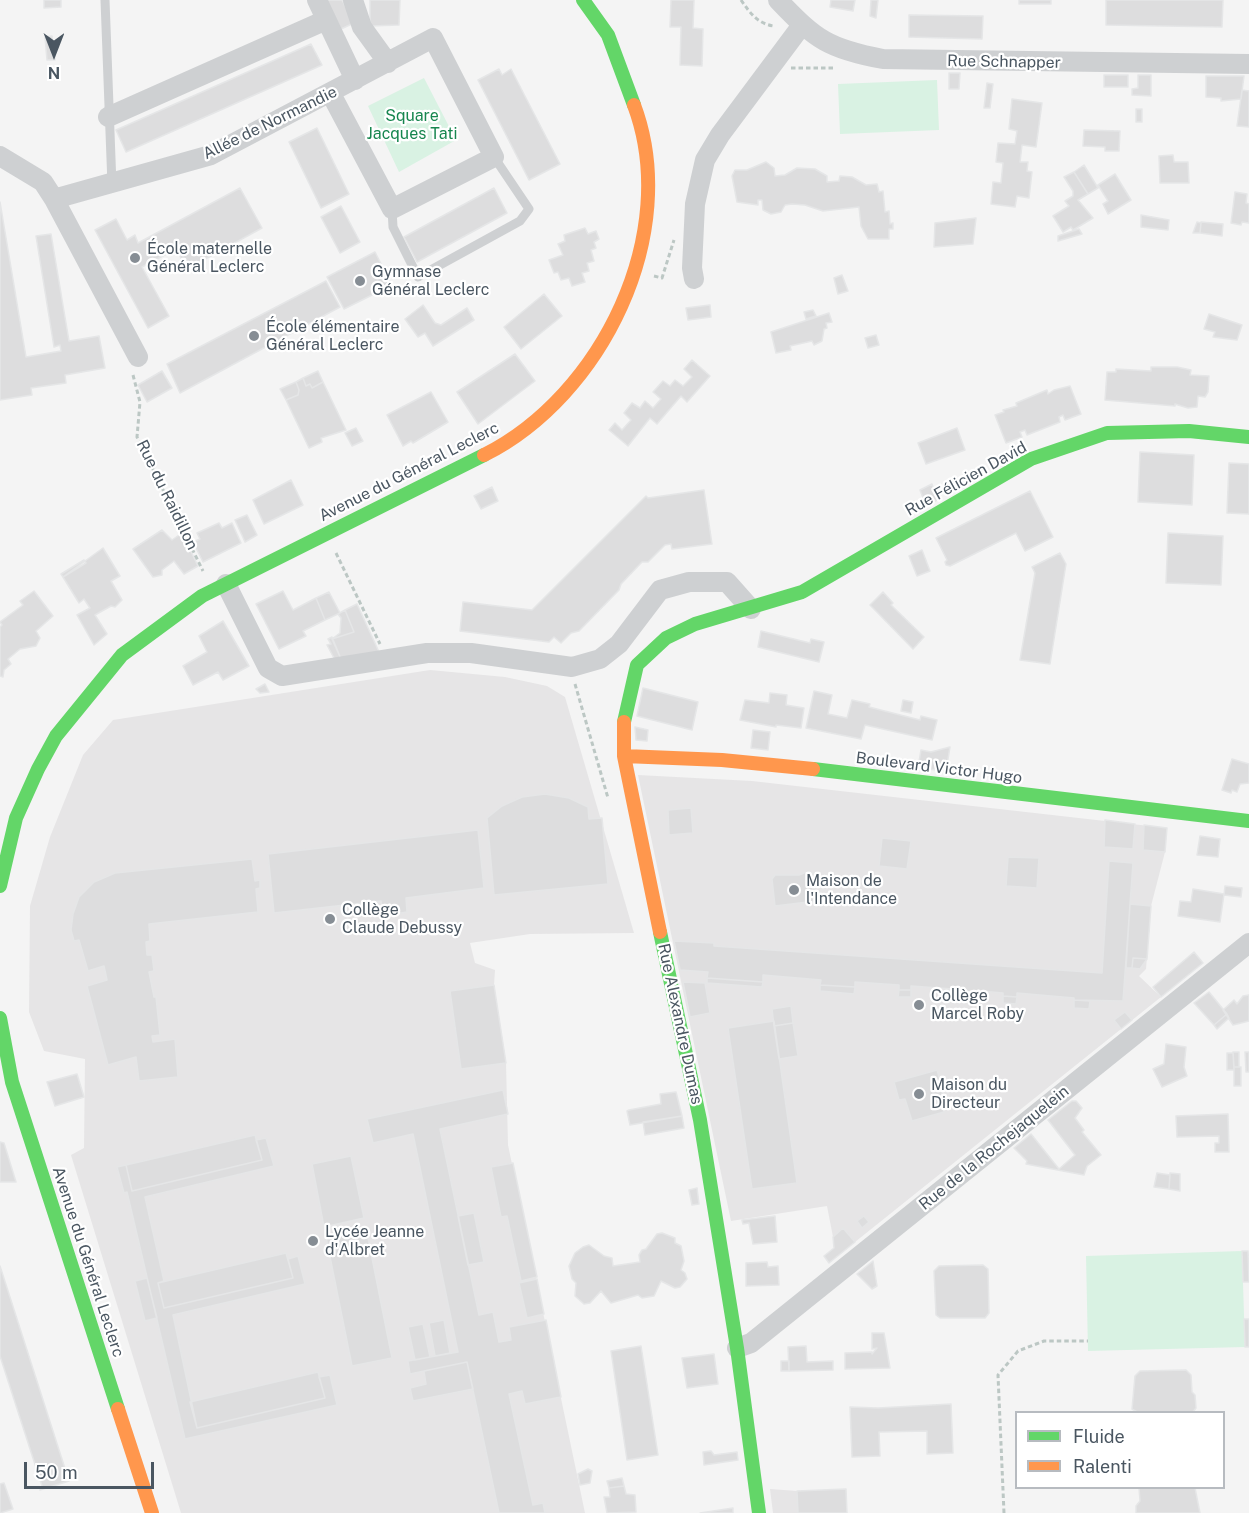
<!DOCTYPE html>
<html>
<head>
<meta charset="utf-8">
<style>
  body { margin:0 }
  #map { position:relative; width:1249px; height:1513px; overflow:hidden; background:#f4f4f4; font-family:"Public Sans",sans-serif }
  canvas { display:block }
  .legend { position:absolute; left:1015px; top:1411px; width:210px; height:78px; box-sizing:border-box; background:#fff; border:2px solid #b7bbc0; margin:0; padding:8px 10px; list-style:none; font-size:18px; color:#4a5661 }
  .legend li { display:flex; align-items:center; gap:12px; height:30px }
  .legend b { width:30px; border:2px solid #b7bbc0 }
  .north { position:absolute; left:24px; top:24px; width:60px; height:60px; -webkit-text-stroke:4px #fff; paint-order:stroke; rotate:180deg; font-size:16px; font-weight:700; line-height:24px; text-align:center; color:#4a5661 }
  .north::after { content:''; display:block; margin:auto; width:21px; height:27px; background:#4a5661; clip-path:polygon(50% 0,100% 100%,50% 72%,0 100%) }
  .scale { position:absolute; left:24px; top:1462px; width:130px; height:27px; box-sizing:border-box; border:3px solid #4a5661; border-top:0; padding-left:8px; font-size:18px; line-height:21px; white-space:nowrap; color:#4a5661; -webkit-text-stroke:4px #fff; paint-order:stroke }
</style>
</head>
<body>
<div id="map">
<canvas width="1249" height="1513"></canvas>
<ul class="legend">
<li><b style="height:8px;background:#63d668"></b>Fluide</li>
<li><b style="height:8px;background:#ff974d"></b>Ralenti</li>
</ul>
<div class="north">N</div>
<div class="scale">50 m</div>
</div>
<script>
const context = document.querySelector('canvas').getContext('2d');
context.lineJoin = 'round';
function paint(path, color) {
  context.fillStyle = color;
  context.fill(path, 'evenodd');
}
function trace(path, color, width, dash) {
  context.strokeStyle = color;
  context.lineWidth = width;
  context.lineCap = dash ? 'butt' : 'round';
  context.setLineDash(dash || []);
  context.stroke(path);
}
function label(font, color, halo, rows, align = 'center') {
  context.font = font + ' "Public Sans",sans-serif';
  context.lineWidth = 4.5;
  context.setLineDash([]);
  context.textBaseline = 'middle';
  context.strokeStyle = halo;
  context.fillStyle = color;
  for (const [text, x, y, turn = 0] of rows) {
    context.save();
    context.translate(x, y);
    context.rotate((+turn || 0) * Math.PI / 180);
    context.textAlign = isNaN(turn) ? turn : align;
    if (halo) context.strokeText(text, 0, 0);
    context.fillText(text, 0, 0);
    context.restore();
  }
}
const education = new Path2D(`
  M430,670L505,677L547,686L565,697L634,933L530,934L470,943L475,963L495,970L494,985L506,1063L508,1145L585,1513H181L71,1155L84,1148L85,1059L44,1051L29,1012L30,906L50,837L83,755L113,720Z
  M638,775L752,781L1167,828L1165,852L1151,906L1146,969L1139,976L1161,997L855,1242L843,1228L833,1237L827,1206L731,1221Z
  M770,1489L797,1491L846,1489L847,1513H773Z`);
const green = new Path2D(`
  M424,78L456,140L399,172L368,106Z
  M937,80L939,130L840,134L838,84Z
  M1242,1251L1245,1347L1088,1351L1086,1256Z`);
const building = new Path2D(`
  M44,0H61V7L44,8Z
  M326,0H342L354,23L341,29Z
  M370,0H400L399,25L370,26Z
  M671,0H694L693,28L703,29L702,66L680,65L681,27H670Z
  M831,0H855L853,11L830,7Z
  M871,0H878L876,18L870,16Z
  M1019,0H1051V4H1019Z
  M1106,0H1223L1222,27L1106,25Z
  M909,15L983,16L982,39L909,37Z
  M52,36L55,60H47L45,37Z
  M311,44L322,65L126,152L116,130Z
  M499,69L502,75L511,69L560,164L529,180L478,80Z
  M949,73H960L959,89H949Z
  M1104,75H1128V87H1104Z
  M1138,75H1151V96L1132,95V89L1138,88Z
  M1206,76H1244L1241,99L1221,101V98L1206,97Z
  M987,83L993,84L990,108H984Z
  M1242,90L1249,91V127L1237,126Z
  M1012,99L1042,103L1036,147L1022,145L1020,162H1028L1027,171L1032,172L1029,198L1017,196L1015,207L991,204L993,182L1001,183L1003,163L996,162L998,143L1015,144L1017,131L1009,129Z
  M1136,109H1142V122H1136Z
  M317,128L349,194L321,208L289,142Z
  M1084,130L1120,131L1119,151H1105V147L1083,146Z
  M1173,155L1174,162H1188L1189,183H1160L1159,156Z
  M766,162L774,168L775,176L785,175L797,168L815,169L827,176V182L839,181L840,176L852,177L866,185L877,184L879,192L883,191L885,212L889,211L890,224L893,223V229H889V239H868L861,226L859,207L823,211L805,205L792,204L785,205L781,212L771,214L763,210L762,200H758V205L737,202L732,176L735,170H747Z
  M1084,165L1098,188L1088,194L1074,172Z
  M1074,172L1088,194L1078,200L1093,218L1073,230L1071,227L1063,232L1053,216L1069,206L1065,201L1073,196V191L1064,177Z
  M1115,174L1131,200L1108,214L1103,204L1108,201L1098,185Z
  M240,188L262,228L187,269L176,249L142,267L169,316L148,328L95,230L116,219L127,240L135,235L138,243Z
  M494,188L507,213L417,262L404,237Z
  M1235,192L1247,194L1246,203L1249,204V223L1242,222L1241,225L1231,223Z
  M0,202L26,357L61,351L60,345L54,347L36,236L51,234L69,341L99,336L105,368L65,375L66,383L31,388L32,395L0,400Z
  M341,206L360,242L340,253L321,217Z
  M1141,215L1169,220L1168,230L1141,227Z
  M976,218L973,244L934,247L935,223Z
  M1197,222L1201,223L1200,233H1193Z
  M1201,222L1223,224L1222,236L1200,233Z
  M585,228L588,234L596,231L599,239L594,242L596,248L591,250L594,261L587,263L589,271L582,273L585,282L572,286L569,278L561,280L558,272L554,273L549,260L563,255L558,244L565,241L564,235Z
  M1079,229L1082,234L1058,241V236Z
  M375,252L392,285L344,309L327,277Z
  M842,275L848,291L838,294L834,278Z
  M326,281L340,307L180,393L167,364Z
  M544,294L562,316L521,349L504,327Z
  M423,305L435,323L441,325L467,308L474,320L433,346L425,333L418,337L405,319Z
  M710,305L711,317L688,320L686,308Z
  M813,310L816,316L806,319L804,312Z
  M829,313L832,322L826,323L827,328L824,329L822,341L814,345L812,341L790,346L791,350L776,353L771,332Z
  M1209,314L1242,325L1237,340L1213,337L1215,332L1204,329Z
  M876,335L879,345L868,348L865,338Z
  M515,354L535,381L478,424L457,392Z
  M692,360L710,376L687,402L681,396L657,424L650,418L628,446L609,430L615,423L622,430L631,420L624,413L632,403L640,408L645,401L653,408L661,399L653,392L663,381L670,386L675,380L683,386L692,377L684,369Z
  M1151,367H1177L1191,370L1190,375L1209,376L1208,392L1205,397L1198,396L1197,407L1188,408L1175,404V406L1105,400L1107,372H1116V369L1151,371Z
  M162,371L172,388L147,402L138,385Z
  M318,371L323,382L312,388L310,384L306,386L303,378Z
  M303,378L306,386L310,384L312,388L323,382L346,430L321,438L322,442L309,448L286,400L298,395L299,390L296,382Z
  M296,382L299,390L298,395L286,400L280,389Z
  M1070,386L1081,414L1065,420L1063,415L1059,417L1060,422L1027,435L1025,430L1020,432L1022,437L1006,443L995,415L1004,412L1003,410L1017,406L1016,403L1047,390L1048,394L1054,390Z
  M431,392L448,422L413,443L411,441L403,446L387,415Z
  M356,428L363,441L352,446L345,433Z
  M957,428L965,450L926,464L918,443Z
  M1140,452L1194,455L1192,505L1138,502Z
  M1229,463L1249,464V514L1227,513Z
  M291,480L303,505L264,524L253,500Z
  M932,484L937,500L926,506L920,490Z
  M492,487L498,501L481,509L474,496Z
  M704,490L712,544L672,549L671,544L665,545L648,562H642L621,584L619,590L579,631L571,633L561,643L554,637L549,642L460,631L463,602L532,610L646,496L648,498Z
  M1030,491L1053,537L1025,551L1016,533L950,566L946,565L945,562L947,560L936,538Z
  M247,515L257,535L245,542L235,520Z
  M219,523L222,528L232,523L241,543L203,562L193,542L200,539L197,533Z
  M162,530L172,540L182,533L198,566L184,574L174,561L162,570V575L153,577L133,549Z
  M1168,533L1223,536L1221,585L1166,583Z
  M103,548L120,576L111,581L122,600L115,607L111,606L95,615L107,634L94,645L77,615L90,608L84,599L79,603L63,577Z
  M922,550L930,571L917,576L909,556Z
  M1060,553L1066,564L1050,664L1020,660L1035,573L1032,567Z
  M84,560L86,563L63,577L61,574Z
  M34,591L53,616L36,631L40,638L36,646L20,649L8,659L11,664L4,670L3,677L0,676V627L2,625L0,622L23,605L20,601Z
  M283,591L293,610L316,598L325,620L303,631L306,636L279,649L256,604Z
  M329,592L340,613L325,620L316,598Z
  M883,592L893,603L891,605L924,637L913,649L870,605Z
  M357,604L380,654L341,659L332,639L354,632L345,610Z
  M345,610L354,632L332,639L340,633L341,618L338,614Z
  M223,621L249,666L223,680L218,672L193,685L183,666L207,652L199,636Z
  M761,631L810,643L811,639L824,642L819,662L758,647Z
  M332,637L341,659L335,660L327,645L331,644L328,639Z
  M265,684L269,692L260,693L256,689Z
  M643,688L698,702L692,730L637,716Z
  M814,691L832,695L828,714L847,718L852,700L870,704L869,707L920,720L921,716L937,720L932,740L865,725L861,739L806,728Z
  M770,693L787,695L786,705L804,708L801,728L776,725V727L740,720L745,700L769,703Z
  M903,700L913,702L911,713L901,711Z
  M635,727L648,730L647,741L636,740Z
  M753,730L770,732L768,750L751,748Z
  M950,747L946,771L918,768L921,750L931,752Z
  M1232,759L1249,764V783L1240,784L1237,792L1232,790L1231,793L1222,790Z
  M545,794L569,798L588,807L589,819L602,818L608,884L494,895L487,818L502,806L522,797Z
  M691,808L693,833L669,835L668,810Z
  M1105,820L1135,824L1133,849L1104,847Z
  M1144,825L1167,828L1165,852L1143,850Z
  M478,830L484,888L406,898L407,912L383,916L381,901L274,913L268,854Z
  M1200,836L1220,839L1218,857L1197,855Z
  M882,838L911,841L907,869L879,866Z
  M1008,857L1039,858L1037,888L1006,886Z
  M252,859L255,881L260,880V888L256,889L258,912L149,924L150,941L146,942L147,955H152L154,971L149,972L154,997H156L160,1035L152,1036L153,1042L175,1039L178,1077L139,1081L136,1057L108,1065L87,986L107,980L104,966L88,971L79,940L74,941L71,930L73,914L79,897L94,882L115,873Z
  M1109,861L1133,863L1123,1001L1074,1000V998L1017,993V997L1003,996V993L979,991V994H966V990L911,986V990H899V985L855,982V987L820,985L821,980L763,975V982L707,978L708,972L680,970L674,941L714,943V946L1102,973Z
  M809,871L813,874L816,901L775,906L772,879L775,875H799Z
  M1225,886L1242,888L1241,897L1224,895Z
  M1193,889L1224,894L1220,922L1178,916L1180,901L1191,902Z
  M1130,904L1151,906L1147,959L1133,958L1132,968H1126Z
  M1194,952L1203,963L1161,997L1153,987Z
  M1133,958L1147,959L1140,969L1132,968Z
  M707,978L763,982L762,987L707,983Z
  M683,982L705,983L710,1013L690,1017Z
  M494,985L506,1063L461,1069L450,991Z
  M820,985L855,987L854,994L820,991Z
  M899,990H911V997H898Z
  M1209,992L1227,1014L1214,1025L1194,1003Z
  M966,994H979V1002L966,1001Z
  M1249,995V1021L1233,1025L1223,1010L1234,1000L1237,1004L1243,996Z
  M1003,996L1017,997L1016,1004L1003,1003Z
  M1074,1000L1090,1001L1089,1009L1074,1008Z
  M791,1006L793,1023L774,1026L772,1009Z
  M1125,1012L1132,1020L1121,1029L1114,1020Z
  M1227,1014L1229,1018L1217,1029L1214,1025Z
  M774,1021L797,1183L752,1189L728,1028Z
  M793,1023L798,1056L779,1059L774,1026Z
  M1166,1044L1186,1047L1184,1067L1187,1076L1162,1087L1153,1069L1164,1064Z
  M1233,1052H1239V1067H1234Z
  M1245,1052H1249V1072H1246Z
  M1227,1053H1233L1234,1070H1227Z
  M1234,1067H1241V1086H1234Z
  M937,1070L943,1090L941,1097L944,1112L912,1121L905,1099L899,1100L894,1082Z
  M77,1074L84,1097L55,1106L47,1082Z
  M503,1090L508,1114L440,1129L479,1315L493,1312L499,1342L511,1340L509,1327L546,1320L561,1397L525,1404L522,1391L509,1394L533,1505L543,1503L545,1513H499L467,1362L410,1374L408,1361L458,1352L413,1134L373,1143L367,1119Z
  M676,1092L682,1116L630,1125L627,1111L629,1110L661,1104L660,1094Z
  M1072,1101H1076L1082,1108L1075,1118L1084,1130L1082,1132L1101,1155L1087,1166L1084,1175L1026,1164L1027,1161L1014,1148L1031,1134L1059,1169L1075,1155L1048,1120Z
  M1228,1114L1229,1152H1215V1143H1219V1136L1177,1137L1176,1116Z
  M682,1116L684,1128L645,1135L643,1122Z
  M255,1135L262,1160L132,1191L126,1165Z
  M266,1138L274,1166L145,1197L164,1281L158,1283L164,1308L293,1278L288,1259L298,1256L305,1284L173,1315L197,1428L325,1398L319,1377L330,1375L337,1405L185,1439L127,1192L124,1193L117,1167L126,1165L132,1191L262,1160L256,1140Z
  M0,1142L4,1143L16,1182H0Z
  M351,1156L364,1218L324,1227L312,1164Z
  M513,1163L537,1277L521,1281L507,1216L501,1217L491,1167Z
  M1157,1173L1170,1175L1169,1189L1154,1187Z
  M1170,1173L1180,1174V1191L1169,1189Z
  M697,1188L699,1204L692,1205L689,1190Z
  M474,1213L484,1262L468,1265L458,1216Z
  M775,1216L777,1242L753,1244L749,1223L743,1224L742,1220Z
  M864,1216L869,1222L862,1228L857,1221Z
  M366,1228L392,1358L352,1366L326,1237Z
  M843,1228L855,1242L829,1263L824,1256L834,1248L833,1237Z
  M662,1233L675,1238V1243L681,1246L684,1261L681,1270L685,1273L687,1279L680,1287L675,1288L661,1281L654,1296L642,1298L638,1295L611,1303L601,1291L590,1303L584,1304L575,1296L576,1283L572,1279L569,1266L575,1253L583,1247L589,1245L604,1256L612,1258L613,1266L640,1262L639,1255L642,1250L646,1249L657,1234Z
  M1242,1251H1248L1249,1282H1243Z
  M286,1253L293,1278L164,1308L158,1283Z
  M873,1261L877,1286L872,1289L857,1274Z
  M767,1262L768,1267L778,1266L779,1285L746,1286V1263Z
  M983,1265L988,1269L989,1313L985,1318H940L936,1315L934,1271L939,1266Z
  M0,1266L69,1481L40,1490L42,1486L0,1356Z
  M147,1278L157,1318L145,1321L135,1281Z
  M537,1279L544,1314L527,1318L519,1283Z
  M1244,1319H1249V1347H1245Z
  M444,1320L450,1353L435,1356L429,1323Z
  M423,1324L430,1357L415,1360L408,1327Z
  M872,1333H884L890,1368L845,1369V1353L872,1352V1354L877,1348L872,1349Z
  M641,1346L658,1455L627,1460L611,1351Z
  M806,1346L807,1362L833,1361V1370L789,1371L788,1347Z
  M714,1354L718,1384L687,1388L682,1358Z
  M781,1361H789V1371H781Z
  M467,1362L473,1389L413,1401L410,1388L426,1384L424,1371Z
  M1186,1370L1191,1375L1192,1392L1195,1395L1196,1408L1193,1412H1137L1132,1409L1135,1376L1140,1371Z
  M318,1372L325,1398L197,1428L190,1402Z
  M951,1404L953,1453L927,1454V1431L879,1432L880,1456L852,1457L850,1407L878,1408Z
  M711,1451L714,1455L737,1452L738,1460L704,1465L703,1452Z
  M588,1469L592,1471L590,1483L580,1485L578,1474Z
  M622,1478L624,1486L609,1488L607,1481Z
  M4,1483L13,1509L0,1513V1484Z
  M624,1486L626,1494L635,1495L636,1512L607,1513L604,1497H610L609,1488Z
  M1139,1488H1195L1200,1513H1136V1506L1140,1501Z
  M846,1489L847,1513H798L797,1491Z
  M733,1508V1513H700Z`);
const path = new Path2D(`
  M741,0C750,13 757,23 773,26
  M791,68H836
  M654,276L662,278L674,240
  M133,375L140,402L137,437L203,571
  M336,553L380,644
  M575,684L608,798
  M1004,1513L998,1375L1018,1351L1044,1341H1088`);
const lane = new Path2D(`
  M105,0L112,185
  M392,209L393,227L418,277L520,221L529,209L494,157`);
const street = new Path2D(`
  M317,0L355,80
  M353,0L362,27L388,63
  M778,0C816,40 829,49 883,59L1249,64
  M108,117L326,20
  M0,156L43,182L54,199L211,155L433,38L494,157L392,209L331,94
  M54,199L138,357
  M694,279L692,268L695,204L705,160L720,135L802,25
  M226,584L268,668L282,676L427,653H471L572,667L600,659L619,644L660,590L689,582H727L751,609
  M737,1348L751,1343L1249,943`);
const fast = new Path2D(`
  M583,0L608,35L634,105
  M624,722L637,665L666,638L695,624L802,592L1031,459L1107,433L1189,431L1249,437
  M813,769L1249,821
  M0,886L16,818L38,769L56,736L122,655L202,596L484,455
  M660,932L700,1120L737,1348L759,1513
  M0,1018L12,1082L118,1409`);
const slow = new Path2D(`
  M484,455C602,396 682,233 634,105
  M624,722V756L660,932
  M624,756L722,760L813,769
  M118,1409L152,1513`);
const markers = [
  [135,258,6,"#868d94"],
  [360,281,6,"#868d94"],
  [254,336,6,"#868d94"],
  [794,890,6,"#868d94"],
  [330,919,6,"#868d94"],
  [919,1005,6,"#868d94"],
  [919,1094,6,"#868d94"],
  [313,1241,6,"#868d94"]
];
const streetNames = [
  ["Rue Schnapper",1004,62,1],
  ["Allée de Normandie",270,123,-26],
  ["Avenue du Général Leclerc",409,472,-27],
  ["Rue Félicien David",966,479,-29],
  ["Rue du Raidillon",167,495,64],
  ["Boulevard Victor Hugo",939,768,7],
  ["Rue Alexandre Dumas",680,1024,78],
  ["Rue de la Rochejaquelein",994,1148,-39],
  ["Avenue du Général Leclerc",88,1262,72]
];
const parkNames = [
  ["Square",412,116],
  ["Jacques Tati",412,134]
];
const poiNames = [
  ["École maternelle",147,249],
  ["Général Leclerc",147,267],
  ["Gymnase",372,272],
  ["Général Leclerc",372,290],
  ["École élémentaire",266,327],
  ["Général Leclerc",266,345],
  ["Maison de",806,881],
  ["l'Intendance",806,899],
  ["Collège",342,910],
  ["Claude Debussy",342,928],
  ["Collège",931,996],
  ["Marcel Roby",931,1014],
  ["Maison du",931,1085],
  ["Directeur",931,1103],
  ["Lycée Jeanne",325,1232],
  ["d'Albret",325,1250]
];
paint(education, '#e6e5e6');
paint(green, '#d9f2e3');
paint(building, '#ddddde');
trace(building, '#e5e6e7', 1.5);
trace(path, '#bcc7c4', 3, [4.5, 3]);
trace(lane, '#ced0d2', 9);
trace(street, '#ced0d2', 20);
trace(fast, '#63d668', 14);
trace(slow, '#ff974d', 14);
for (const [x, y, r, color] of markers) {
  const dot = new Path2D();
  dot.arc(x, y, r, 0, 2 * Math.PI);
  context.fillStyle = color;
  context.fill(dot);
  trace(dot, '#fff', 2);
}
label('16px', '#4a5661', '#fff', streetNames);
label('16px', '#17864f', '#fff', parkNames);
label('16px', '#4a5661', '#fff', poiNames, 'left');
</script>
</body>
</html>
